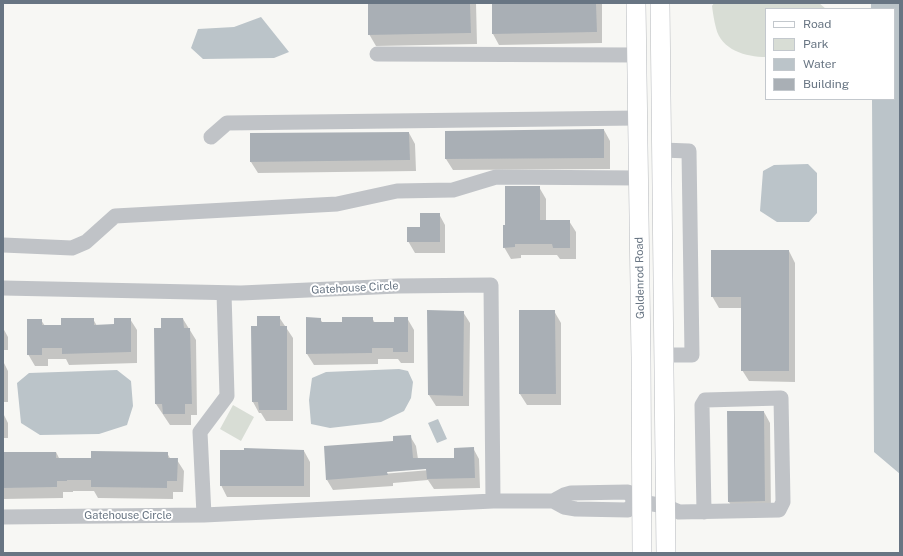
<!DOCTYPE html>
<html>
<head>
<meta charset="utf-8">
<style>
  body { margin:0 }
  #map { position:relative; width:903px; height:556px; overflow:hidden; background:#f7f7f4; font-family:"Public Sans",sans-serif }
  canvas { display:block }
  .frame { position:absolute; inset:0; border:4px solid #687583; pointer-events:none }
  .legend { position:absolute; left:765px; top:8px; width:130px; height:92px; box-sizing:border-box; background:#fff; border:1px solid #c3c8cd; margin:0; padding:5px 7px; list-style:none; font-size:12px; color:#687583 }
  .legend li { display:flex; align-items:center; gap:8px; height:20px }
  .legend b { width:20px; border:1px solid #c3c8cd }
</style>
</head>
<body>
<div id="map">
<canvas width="903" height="556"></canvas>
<div class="frame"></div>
<ul class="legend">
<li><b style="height:5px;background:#fff"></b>Road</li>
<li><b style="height:11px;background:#d8ddd5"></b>Park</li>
<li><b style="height:11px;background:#bbc4c9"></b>Water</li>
<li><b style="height:11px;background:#a9afb5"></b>Building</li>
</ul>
</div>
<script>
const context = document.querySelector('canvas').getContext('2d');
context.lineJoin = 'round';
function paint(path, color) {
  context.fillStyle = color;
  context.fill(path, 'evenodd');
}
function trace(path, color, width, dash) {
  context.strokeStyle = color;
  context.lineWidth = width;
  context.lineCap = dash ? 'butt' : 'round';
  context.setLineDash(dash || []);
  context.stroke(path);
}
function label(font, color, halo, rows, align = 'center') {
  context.font = font + ' "Public Sans",sans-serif';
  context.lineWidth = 4;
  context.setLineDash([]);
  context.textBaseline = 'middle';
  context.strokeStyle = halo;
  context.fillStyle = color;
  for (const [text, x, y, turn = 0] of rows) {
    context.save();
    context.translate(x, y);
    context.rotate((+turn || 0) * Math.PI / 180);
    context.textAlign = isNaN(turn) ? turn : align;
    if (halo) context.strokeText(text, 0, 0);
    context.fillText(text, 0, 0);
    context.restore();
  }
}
const green = new Path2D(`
  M714,3H819L826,9H766V57C746,57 721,50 716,28C714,21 713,13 712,6Z
  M233,405L254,417L241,441L220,429Z`);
const water = new Path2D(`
  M871,3H900V474L874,452L872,99H894V9H871Z
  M261,17L289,52L274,58L203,59L191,48L198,29L234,27Z
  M808,164L817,173V213L809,222H777L760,211L763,171L774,165Z
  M399,369L408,371L413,382L411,398L404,411L381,422L330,428L311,424L309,400L312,378L326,372Z
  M117,370L131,381L133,406L127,425L99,434L40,435L21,423L17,383L29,373Z
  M438,419L447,439L437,443L428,423Z`);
const shadow = new Path2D(`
  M369,3H476L477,44L376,46L369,34Z
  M493,3H602V43L499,45L493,34Z
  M604,130L610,141V169L453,170L446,159Z
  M409,133L415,144L416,171L258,173L251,162Z
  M539,187L546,199V221H569L576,232V259H560L557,255H521V258L511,259L504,247L506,226Z
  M439,214L445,225V253H415L408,241L421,228Z
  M789,251L795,263V382L749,381L742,370V308H719L712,296Z
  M554,311L561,323V405H527L520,394Z
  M463,312L470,323L469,406H436L429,395Z
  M279,317L293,338V421H266L261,413H259L253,402L258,327Z
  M372,318L375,323H395L407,318L414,330V363H401L398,359H378V364L314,365L307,354L320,319L323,323H343Z
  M93,319L97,326L115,325L130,319L137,330V363L69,365L66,359H48V366H35L28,354L41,320L45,326H62Z
  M183,319L196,340L197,415H191V425H170L156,404L162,329Z
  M3,328L8,337V350H3Z
  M3,361L8,371V402H3Z
  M764,412L770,423L771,512L736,513L729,502Z
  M3,413L8,423V438H3Z
  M410,436L416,446L418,459L455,458L473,448L479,459L480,488L434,489L428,480L393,483V486L333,490L327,480L394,442ZM430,468V470L382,474V472Z
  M304,451L310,462V497H227L221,485Z
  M56,452L59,458H92L167,453L171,460H177L184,471L183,492H173V499L98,498L94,491H73V492H63V498L3,499V453Z`);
const building = new Path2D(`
  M368,3H470L471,33L368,35Z
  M492,3H596L597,32L492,34Z
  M604,129V158L445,159V131Z
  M409,132L410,160L250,162V133Z
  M505,186H540V220H570V248H553L552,244H515V247L503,248V225H505Z
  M420,213H440V242H407V227H420Z
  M711,250H789V371H741V297H711Z
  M427,310L464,311L463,396L428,395Z
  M519,310H555L556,394H519Z
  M257,316H280V326H287V410H259L258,402H252L251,326H257Z
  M306,317L321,318V322H342V317H373V322H394V317H408V352H393V348H372V353L306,354Z
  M61,318H94V325L114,324V318H131V352L62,354V348H42V355H27V319H42V325H61Z
  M161,318H183L184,328H190L192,404H185V414H163L162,404H155L154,328H161Z
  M727,411H764L765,501L728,502Z
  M411,435L413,458H454V448L474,447L475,478L427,479L426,469L387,472L388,475L326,480L324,446L393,441V436Z
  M244,448L304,450V486H220V450H244Z
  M91,451L168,452V458H178L177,481H167V488L91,487V480H67V481H57V487L3,488V452H56V458H91Z`);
const minor = new Path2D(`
  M377,54L636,55
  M211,137L227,123L637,118
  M662,150L689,151L692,355H663
  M3,245L72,248L86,242L115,216L337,204L397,191L453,190L496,177L638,178
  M3,288L241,293L398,286L491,285L493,501
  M553,501L564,507L576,509L628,510L635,501
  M204,515L200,432L227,396L224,293
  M3,517L204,515L493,501H553L564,495L571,493L628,492L635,501L665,506L679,512L779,510L783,502L781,398L705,400L702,405L704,512`);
const major = new Path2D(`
  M636,3L641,357L642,553
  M660,3L666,553`);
const streetNames = [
  ["Goldenrod Road",640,278,-91],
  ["Gatehouse Circle",355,288,-3],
  ["Gatehouse Circle",128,516]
];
paint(green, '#d8ddd5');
paint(water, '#bbc4c9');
paint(shadow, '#0003');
paint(building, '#a9afb5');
trace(major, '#b6b9bd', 20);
trace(minor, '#c0c3c7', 15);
trace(major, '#fff', 19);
label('11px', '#687583', '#fff', streetNames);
</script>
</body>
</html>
